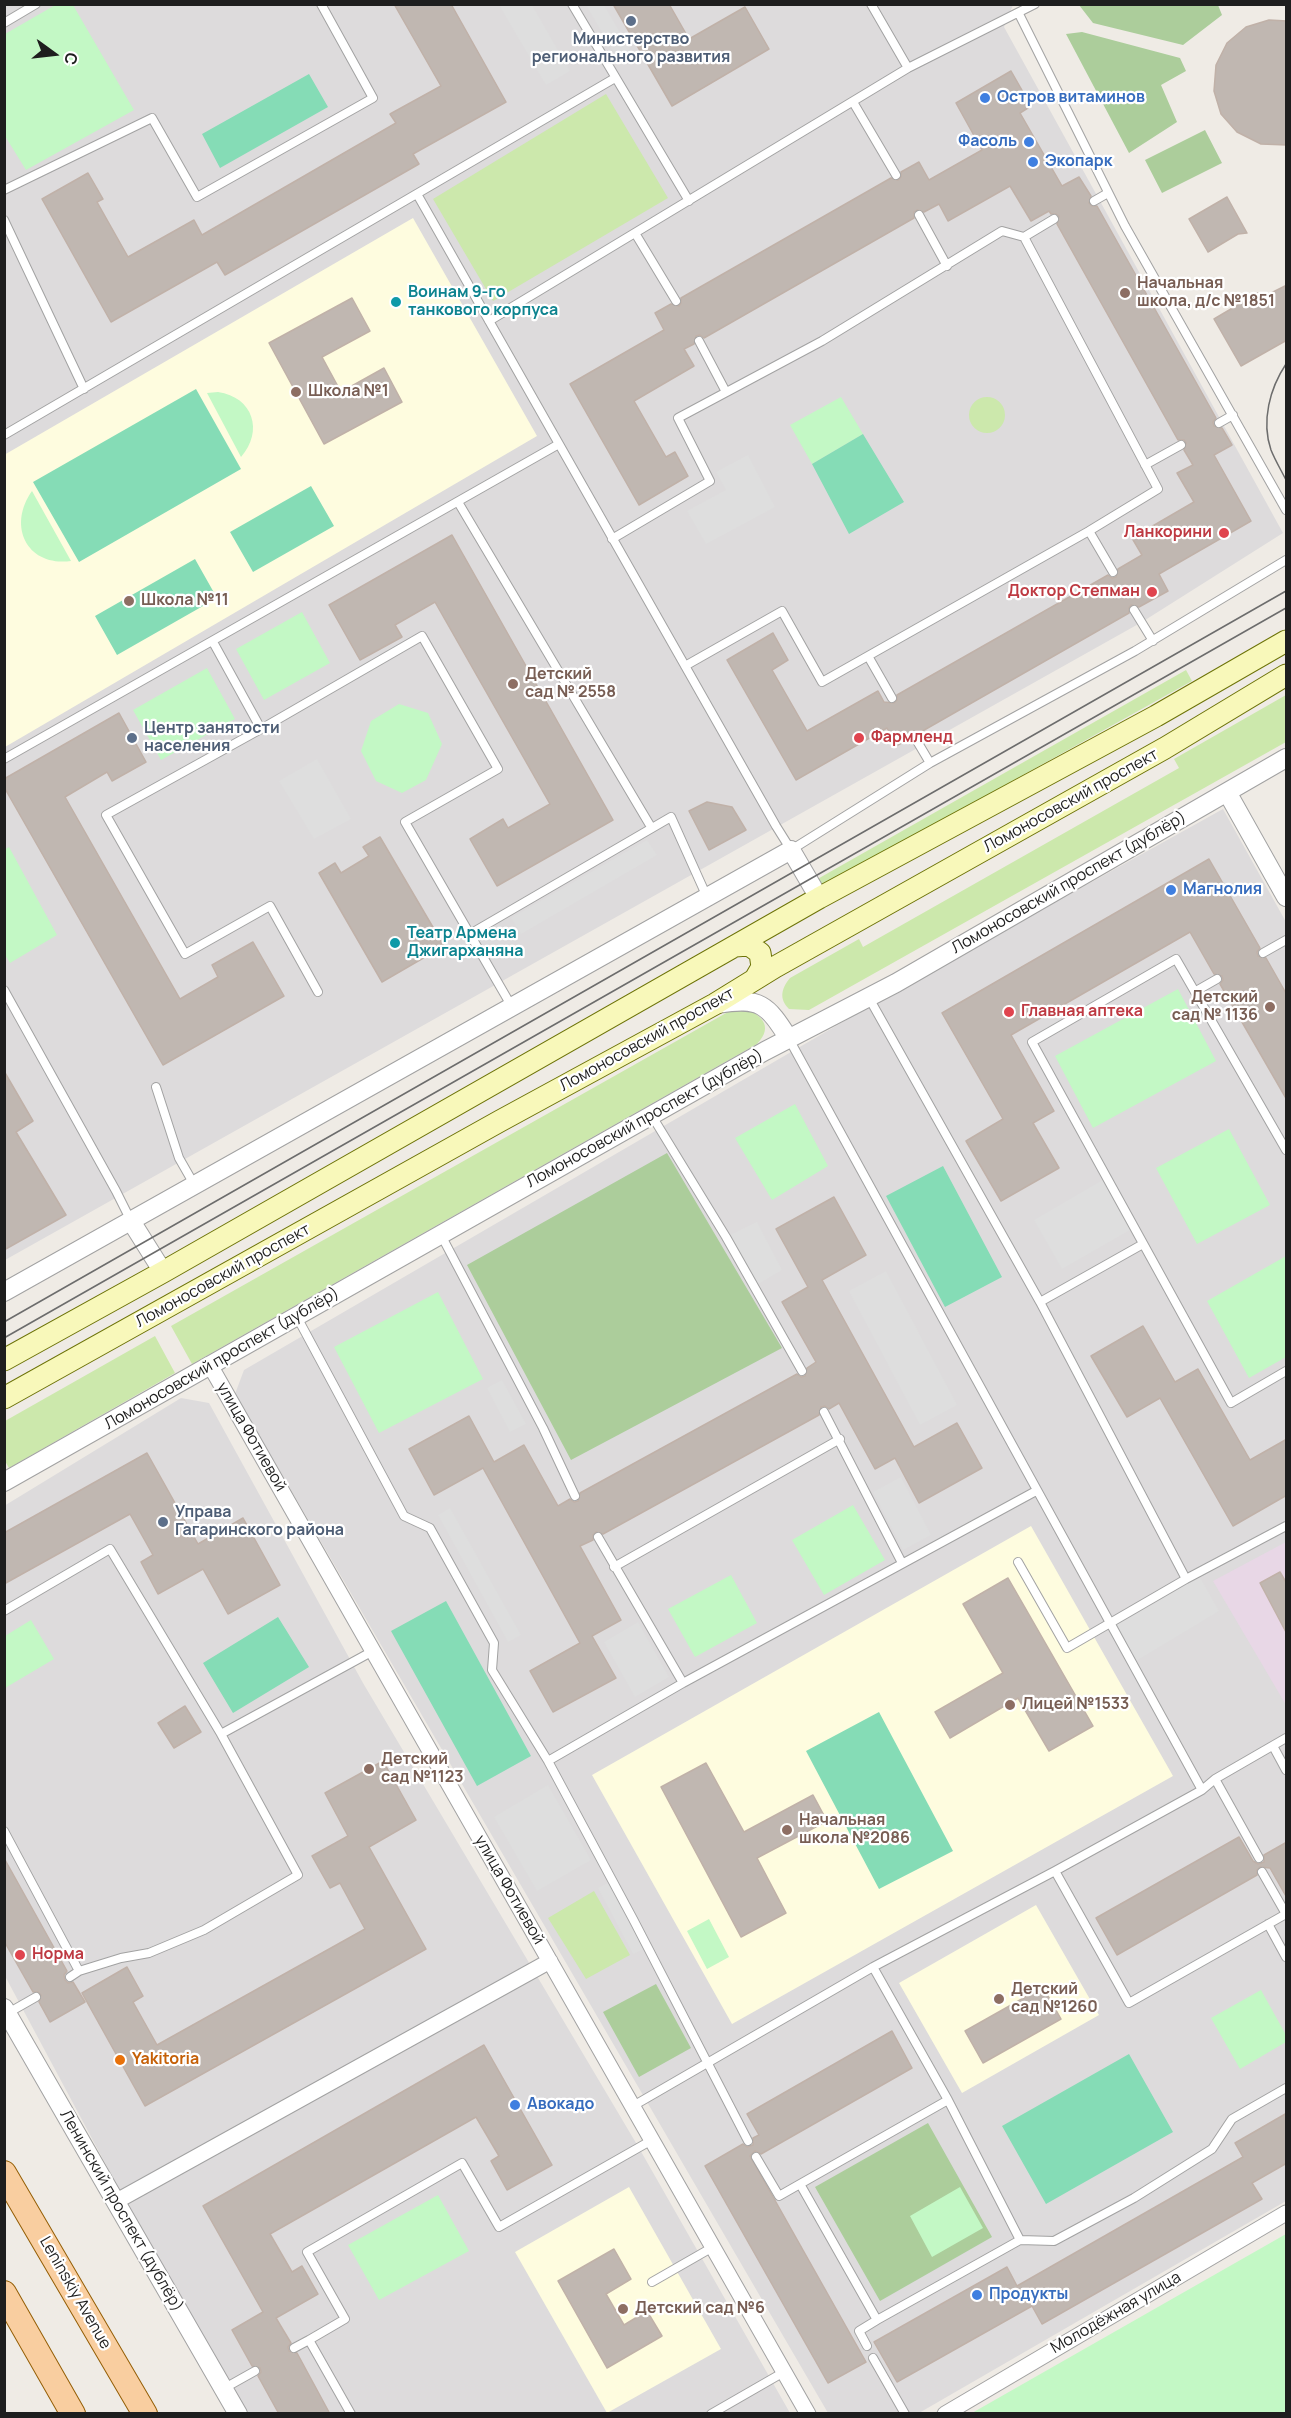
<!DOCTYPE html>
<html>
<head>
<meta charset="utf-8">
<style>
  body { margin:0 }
  #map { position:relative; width:1291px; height:2418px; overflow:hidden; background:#efebe5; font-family:Manrope,sans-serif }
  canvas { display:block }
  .frame { position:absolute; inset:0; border:6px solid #1e1e1e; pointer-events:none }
  .north { position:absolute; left:24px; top:24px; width:60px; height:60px; -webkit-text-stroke:4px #fff; paint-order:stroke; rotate:105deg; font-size:16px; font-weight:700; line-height:24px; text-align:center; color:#1e1e1e }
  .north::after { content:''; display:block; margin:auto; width:21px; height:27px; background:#1e1e1e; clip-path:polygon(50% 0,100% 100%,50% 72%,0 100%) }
</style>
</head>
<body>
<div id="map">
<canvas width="1291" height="2418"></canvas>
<div class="frame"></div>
<div class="north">С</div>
</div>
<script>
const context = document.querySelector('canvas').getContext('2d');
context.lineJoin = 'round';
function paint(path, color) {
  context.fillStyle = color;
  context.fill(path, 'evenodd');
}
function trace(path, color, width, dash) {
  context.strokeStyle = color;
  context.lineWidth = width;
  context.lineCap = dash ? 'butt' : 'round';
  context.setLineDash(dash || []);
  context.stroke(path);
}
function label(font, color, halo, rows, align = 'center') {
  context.font = font + ' Manrope,sans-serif';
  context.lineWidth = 4.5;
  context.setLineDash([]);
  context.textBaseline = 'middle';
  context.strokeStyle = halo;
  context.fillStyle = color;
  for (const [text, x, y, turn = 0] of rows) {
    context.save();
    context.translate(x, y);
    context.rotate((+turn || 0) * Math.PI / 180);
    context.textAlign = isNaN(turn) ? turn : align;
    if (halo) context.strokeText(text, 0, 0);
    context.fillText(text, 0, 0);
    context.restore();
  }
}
const residential = new Path2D(`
  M5,5H1013L1004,27L1283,533L1142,622L5,1260Z
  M1223,809L1286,922V2201L919,2413H828L235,1394L244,1370L908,984Z
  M181,1398L209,1403L363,1683L639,2148L790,2413H248L127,2204L5,1976L4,1506Z`);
const industrial = new Path2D(`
  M1286,1542V1705L1213,1581Z`);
const education = new Path2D(`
  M413,218L537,436L5,747L4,455Z
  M1031,1526L1173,1776L732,2024L592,1775Z
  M1036,1905L1099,2015L962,2093L899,1983Z
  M629,2187L721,2349L607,2413L515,2252Z`);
const grass = new Path2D(`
  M606,94L668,198L493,301L433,199Z
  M969 415a18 18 0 1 1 36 0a18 18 0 1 1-36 0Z
  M1186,670L1192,681L818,889L814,881Z
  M1286,695V742L809,1010L789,1009C779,999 781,989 790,978L859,939L863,947L1179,768L1174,759Z
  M741,1007C760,1014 775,1025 757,1044L192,1364L171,1326L735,1008Z
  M155,1336L175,1373L9,1468L5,1461V1421Z
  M594,1891L630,1955L586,1979L548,1918Z`);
const forest = new Path2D(`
  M1079,5H1218L1222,15L1183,45L1093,23Z
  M1082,32L1180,58L1186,71L1161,85L1177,122L1129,153L1066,34Z
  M1205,130L1222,163L1162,193L1145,160Z
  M667,1153L782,1348L571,1460L467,1265Z
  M656,1984L691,2048L639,2077L603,2012Z
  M928,2123L992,2237L880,2301L815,2187Z`);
const park = new Path2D(`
  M57,4L73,5L134,110L26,170L5,136V34Z
  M218,392C253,397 264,431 241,457L207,393Z
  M841,397L863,434L812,464L790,425Z
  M32,491L71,561C27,567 7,526 32,491Z
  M302,612L330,663L264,700L236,649Z
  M207,668L235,719L161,760L133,710Z
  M399,704L428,713L442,744L426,780L402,793L376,781L361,751L371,721Z
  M9,847L57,935L10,963L4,953V850Z
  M1178,989L1216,1061L1093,1128L1055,1056Z
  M795,1104L828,1166L772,1200L735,1138Z
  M1229,1129L1270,1205L1197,1244L1156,1168Z
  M1286,1256V1357L1249,1378L1207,1301Z
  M438,1292L483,1379L379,1433L334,1347Z
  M853,1505L885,1560L824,1595L792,1540Z
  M731,1575L757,1623L695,1657L668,1609Z
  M31,1620L54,1659L5,1688V1636Z
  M709,1919L729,1957L707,1969L687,1931Z
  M1261,1990L1286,2035V2042L1240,2069L1211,2018Z
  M960,2187L983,2228L932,2257L910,2216Z
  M438,2195L469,2251L379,2300L348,2245Z
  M1286,2234V2413H972Z`);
const pitch = new Path2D(`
  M309,74L328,107L220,168L202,134Z
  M196,389L241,469L79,562L33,482Z
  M863,434L904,502L849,534L812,464Z
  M311,486L334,526L253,572L230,532Z
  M195,559L217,598L117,655L95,616Z
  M943,1166L1002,1277L945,1307L886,1196Z
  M446,1601L531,1756L477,1786L391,1631Z
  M278,1617L309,1667L233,1713L203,1663Z
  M879,1712L953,1851L879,1889L806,1751Z
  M1129,2054L1173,2132L1046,2204L1002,2126Z`);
const parking = new Path2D(`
  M499,5H532L570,71L546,85Z
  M586,5H604L634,56L621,65Z
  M748,455L775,507L706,544L687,511L726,490L716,472Z
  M317,759L351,819L314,839L279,781Z
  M647,840L657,855L521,934L511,918Z
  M1106,1178L1135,1227L1062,1269L1034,1220Z
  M757,1222L782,1270L753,1287L726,1237Z
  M886,1271L957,1405L920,1425L849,1291Z
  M502,1380L526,1424L510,1432L487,1388Z
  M901,1477L931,1535L903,1550L873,1492Z
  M450,1508L521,1635L508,1642L438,1515Z
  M1198,1574L1219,1611L1131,1664L1108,1623Z
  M638,1622L669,1677L635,1697L604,1642Z
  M548,1785L591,1860L537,1891L494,1817Z
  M608,1883L644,1949L633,1954L598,1888Z`);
const building = new Path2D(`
  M394,4H451L506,102L413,154L419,164L225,275L217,262L111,322L42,199L88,173L103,199L97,202L128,257L194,220L202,235L396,123L390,114L441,86Z
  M613,4H669L689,39L745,7L769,49L672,106Z
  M1269,20L1287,21V145L1261,144L1237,132L1221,114L1214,91L1216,65L1227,43L1246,27Z
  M1011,71L1031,106L1020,113L1062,186L1079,177L1091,196L1089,203L1092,206H1097L1216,418L1213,422L1214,426L1222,428L1232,445L1214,455L1251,521L1159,574L1168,591L1139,607L1131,605L1129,608V613L919,733L911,731L909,734V739L896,746L887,728L796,780L727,660L773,633L788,660L772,670L807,731L878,691L884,702L894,703L897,700V695L1108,575L1112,578L1116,577L1118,569L1142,555L1132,538L1194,502L1177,473L1193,465L1184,450L1186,443L1184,440H1178L1057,224L1059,216L1056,214H1051L1049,211L1031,221L1010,186L948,221L939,204L924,212L917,210L914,212V218L704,338L700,335L696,336L694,344L684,349L694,366L634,401L666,457L675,452L688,476L639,505L570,384L664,330L655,313L671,304L679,306L681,303V298L891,178L898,180L901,177V172L919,162L929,180L982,150L956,103Z
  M1227,197L1247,233L1238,234L1208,252L1189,219Z
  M1287,285V340L1241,366L1214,319L1258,293L1261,298Z
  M352,298L370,331L322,357L341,392L384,368L402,402L324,444L269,343Z
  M452,535L613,820L497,886L470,839L503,819L508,828L550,804L435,602L395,625L402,637L360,660L329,605Z
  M119,713L146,762L112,781L107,772L65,797L180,999L218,977L212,965L253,942L284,996L163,1065L4,787V779Z
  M707,802L732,807L746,830L709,850L689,811Z
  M380,837L444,946L382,982L319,873L335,863L341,873L369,856L363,847Z
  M1209,859L1260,948L1257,952L1258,956L1266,958L1287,995V1100L1220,984L1223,980L1222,976L1214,974L1190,932L1011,1035L1054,1111L1033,1123L1059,1168L1001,1201L966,1141L1003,1119L942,1013Z
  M4,1071L33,1121L16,1132L66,1215L4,1250Z
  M834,1197L866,1255L822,1280L914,1447L957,1423L982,1468L919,1503L895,1458L875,1469L839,1403L829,1409L825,1406L821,1407L819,1415L603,1534L596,1532L593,1535V1540L580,1546L621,1620L592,1636L616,1678L553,1712L530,1671L580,1643L483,1468L434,1495L409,1449L469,1416L494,1462L524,1445L558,1506L570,1499L574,1502L578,1501L580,1493L797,1374L801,1377L805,1376L807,1368L816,1362L782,1302L808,1287L776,1229Z
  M1143,1326L1175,1382L1198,1369L1250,1460L1287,1439V1495L1233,1526L1160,1398L1127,1417L1091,1356Z
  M147,1453L198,1544L243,1518L280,1585L228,1614L203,1569L158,1594L141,1562L153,1555L130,1514L4,1584V1533Z
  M1280,1572L1287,1584V1634L1260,1583Z
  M1008,1578L1093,1726L1049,1751L1018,1698L950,1738L935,1712L1003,1673L963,1604Z
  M185,1706L201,1732L174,1748L158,1723Z
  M383,1761L416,1820L369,1847L426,1949L145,2106L82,1993L127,1967L143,1996L133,2002L157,2045L365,1929L340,1883L330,1888L312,1856L348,1836L325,1793Z
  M706,1763L744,1832L813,1795L827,1821L757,1858L786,1913L741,1937L661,1787Z
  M1239,1837L1253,1861L1258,1864L1264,1862V1855L1287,1842V1898L1270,1868L1260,1867L1257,1870V1875L1117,1955L1096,1918Z
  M4,1858L67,1971L64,1975L65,1980L68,1983L73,1982L85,2002L50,2022L39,2002L41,1995L38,1992H33L4,1941Z
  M1043,1987L1061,2019L983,2063L965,2031Z
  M892,2031L912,2068L761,2154L755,2151L750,2156L866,2362L828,2383L705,2166L743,2144L747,2147L753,2145V2138L759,2135L747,2114Z
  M484,2045L552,2165L507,2190L491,2161L499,2156L476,2117L270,2234L292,2272L302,2266L318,2294L276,2318L291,2343L288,2347L289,2351L297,2353L330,2414H279L258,2376L261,2372L260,2368L252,2366L232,2330L263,2312L203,2206Z
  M1287,2113V2163L1252,2183L1262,2199L1042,2324L1032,2306L897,2382L874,2342L1007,2267L1017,2286L1243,2157L1235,2143Z
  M614,2249L631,2279L606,2294L624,2325L647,2311L662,2336L607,2368L558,2281Z`);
const service = new Path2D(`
  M572,4L689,201
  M871,4L908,68
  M1019,14L1125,226L1286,510
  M4,23L36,4
  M853,102L896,175
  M4,190L152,118L197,197L373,98L321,4
  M417,194L776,826L791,850L930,763L1135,651L1286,560
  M1094,201L1108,193
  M919,215L947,266
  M4,220L84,389
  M635,233L676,301
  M1024,237L1054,219
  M489,321L908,68L1035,4
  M699,341L726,392
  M1219,423L1233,415
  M4,435L615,78
  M1145,465L1181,445
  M458,502L651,827
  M1089,531L1113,572
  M612,539L710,481L678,418L822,341L1002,231L1024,237L1158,489L1089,531L822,682L782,611L685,666
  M1134,610L1153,641
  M213,642L261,729L106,815L185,954L270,906L318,992
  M868,656L892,698
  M261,729L422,636L498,769L405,822L512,1007
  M914,736L930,763
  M4,759L559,444
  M470,934L671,817L707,897
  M1263,953L1286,940
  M4,990L116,1191L131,1221
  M1196,991L1217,979
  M869,998L1040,1302L1186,1579
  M789,1039L1202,1790
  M156,1087L179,1158L195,1186
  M652,1116L726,1237L802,1371
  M1286,1150L1176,959L1032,1042L1231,1403L1286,1371
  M441,1235L543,1428L575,1496
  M1040,1302L1143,1244
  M297,1317L404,1516L430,1528L494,1643L492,1670L548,1761L633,1919L748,2141
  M824,1412L902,1563
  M598,1537L683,1683
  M1018,1562L1067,1648L1186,1579L1286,1526
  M614,1567L840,1439
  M4,1611L110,1549L221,1734
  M1273,1746L1286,1770
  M548,1761L683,1683L1036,1491
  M1215,1779L1259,1858
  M4,1831L79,1971L121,1958L149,1953L204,1930L298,1875L221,1734L373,1651
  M1055,1871L1129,2003L1286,1914L1262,1872
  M1268,1924L1286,1957
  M873,1967L948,2100L800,2184L877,2320L1020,2240L1054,2241L1134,2198L1212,2149L1232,2119L1286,2088
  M70,1977L79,1971
  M8,2013L36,1997
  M948,2100L1020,2240
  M633,2106L873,1967L1055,1871L1202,1790L1215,1779L1286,1738
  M756,2157L779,2196L800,2184
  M652,2282L713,2247
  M867,2346L859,2331L877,2320
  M294,2348L309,2340
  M873,2358L905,2414
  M223,2389L255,2371
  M351,2414L309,2340L345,2319L307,2252L462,2163L499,2227L652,2140
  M711,2414L784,2372`);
const minor = new Path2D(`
  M211,1367L808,2414
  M115,2202L550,1961
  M945,2414L1286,2213`);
const tertiary = new Path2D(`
  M1227,792L1286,897
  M718,1004C760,997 767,1004 789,1039
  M131,1221L163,1272
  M4,1292L791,850L819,898
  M4,1482L765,1051L896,983L1286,758
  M4,2008L238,2414`);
const secondary = new Path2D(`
  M735,946L749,945L760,953L762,967L755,979
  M4,1360L163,1272L819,898L1156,716L1286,641
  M4,1398L500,1121L715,1004L775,967L1165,748L1286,675`);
const primary = new Path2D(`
  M4,2173L145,2414
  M4,2293L73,2414`);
const tram = new Path2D(`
  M1286,364C1270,388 1261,421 1271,450C1275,460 1281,470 1286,480
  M4,1322L1286,591
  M4,1338L1286,608`);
const markers = [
  [631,21,6,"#5c6f8a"],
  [985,98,6,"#3f7fe0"],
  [1029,142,6,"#3f7fe0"],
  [1033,162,6,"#3f7fe0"],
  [1125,293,6,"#8d6e63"],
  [396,302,6,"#0f9aa8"],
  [296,392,6,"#8d6e63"],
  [1224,533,6,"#e0444e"],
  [1152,592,6,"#e0444e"],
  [129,601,6,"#8d6e63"],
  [513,684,6,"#8d6e63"],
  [132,738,6,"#5c6f8a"],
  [859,738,6,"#e0444e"],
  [1171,890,6,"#3f7fe0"],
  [395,943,6,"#0f9aa8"],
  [1270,1007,6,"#8d6e63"],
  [1009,1012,6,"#e0444e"],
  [163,1522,6,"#5c6f8a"],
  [1010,1705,6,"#8d6e63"],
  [369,1769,6,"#8d6e63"],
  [787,1830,6,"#8d6e63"],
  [20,1955,6,"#e0444e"],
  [999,1999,6,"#8d6e63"],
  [120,2060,6,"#e8710a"],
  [515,2105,6,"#3f7fe0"],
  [977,2295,6,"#3f7fe0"],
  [623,2309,6,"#8d6e63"]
];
const serviceNames = [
  ["Министерство",631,40,"center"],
  ["регионального развития",631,58,"center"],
  ["Центр занятости",144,729],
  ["населения",144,747],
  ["Управа",175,1513],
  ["Гагаринского района",175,1531]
];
const shopNames = [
  ["Остров витаминов",997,98],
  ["Фасоль",1017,142,"right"],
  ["Экопарк",1045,162],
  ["Магнолия",1183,890],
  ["Авокадо",527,2105],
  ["Продукты",989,2295]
];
const educationNames = [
  ["Начальная",1137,284],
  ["школа, д/с №1851",1137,302],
  ["Школа №1",308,392],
  ["Школа №11",141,601],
  ["Детский",525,675],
  ["сад № 2558",525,693],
  ["Детский",1258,998,"right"],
  ["сад № 1136",1258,1016,"right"],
  ["Лицей №1533",1022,1705],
  ["Детский",381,1760],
  ["сад №1123",381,1778],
  ["Начальная",799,1821],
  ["школа №2086",799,1839],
  ["Детский",1011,1990],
  ["сад №1260",1011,2008],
  ["Детский сад №6",635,2309]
];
const cultureNames = [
  ["Воинам 9-го",408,293],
  ["танкового корпуса",408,311],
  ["Театр Армена",407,934],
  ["Джигарханяна",407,952]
];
const healthNames = [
  ["Ланкорини",1212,533,"right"],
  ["Доктор Степман",1140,592,"right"],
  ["Фармленд",871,738],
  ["Главная аптека",1021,1012],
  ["Норма",32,1955]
];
const streetNames = [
  ["Ломоносовский проспект",1071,801,-29],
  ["Ломоносовский проспект (дублёр)",1069,883,-30],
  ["Ломоносовский проспект",647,1040,-29],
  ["Ломоносовский проспект (дублёр)",645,1119,-29],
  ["Ломоносовский проспект",223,1276,-29],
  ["Ломоносовский проспект (дублёр)",222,1359,-30],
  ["улица Фотиевой",251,1437,60],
  ["улица Фотиевой",509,1890,60],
  ["Ленинский проспект (дублёр)",121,2211,60],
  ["Leninskiy Avenue",75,2293,60],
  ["Молодёжная улица",1116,2313,-30]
];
const foodNames = [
  ["Yakitoria",132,2060]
];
paint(residential, '#dddbdc');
paint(industrial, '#e8d7e6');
paint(education, '#fefcdf');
paint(grass, '#cce8ac');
paint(forest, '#accd9b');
paint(park, '#c3f8c5');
paint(pitch, '#85dcb6');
paint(parking, '#dedede');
paint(building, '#c0b7b1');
trace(building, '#c0b1a8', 1.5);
trace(service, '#a2a2a2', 10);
trace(minor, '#a2a2a2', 17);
trace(tertiary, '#a2a2a2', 20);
trace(secondary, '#6d7308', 23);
trace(primary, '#945e05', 26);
trace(service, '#fff', 8);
trace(minor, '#fff', 15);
trace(tertiary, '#fff', 18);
trace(secondary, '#f8f8ba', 21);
trace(primary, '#f9cea0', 24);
trace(tram, '#6c6c6c', 1.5);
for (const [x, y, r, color] of markers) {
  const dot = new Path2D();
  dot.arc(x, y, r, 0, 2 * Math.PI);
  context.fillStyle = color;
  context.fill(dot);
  trace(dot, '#fff', 2);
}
label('bold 16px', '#4e5e75', '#fff', serviceNames, 'left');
label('bold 16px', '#366cbe', '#fff', shopNames, 'left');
label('bold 16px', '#785e54', '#fff', educationNames, 'left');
label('bold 16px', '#0d838f', '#fff', cultureNames, 'left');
label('bold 16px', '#be3a42', '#fff', healthNames, 'left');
label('16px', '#1e1e1e', '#fff', streetNames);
label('bold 16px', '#c56008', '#fff', foodNames, 'left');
</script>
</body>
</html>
